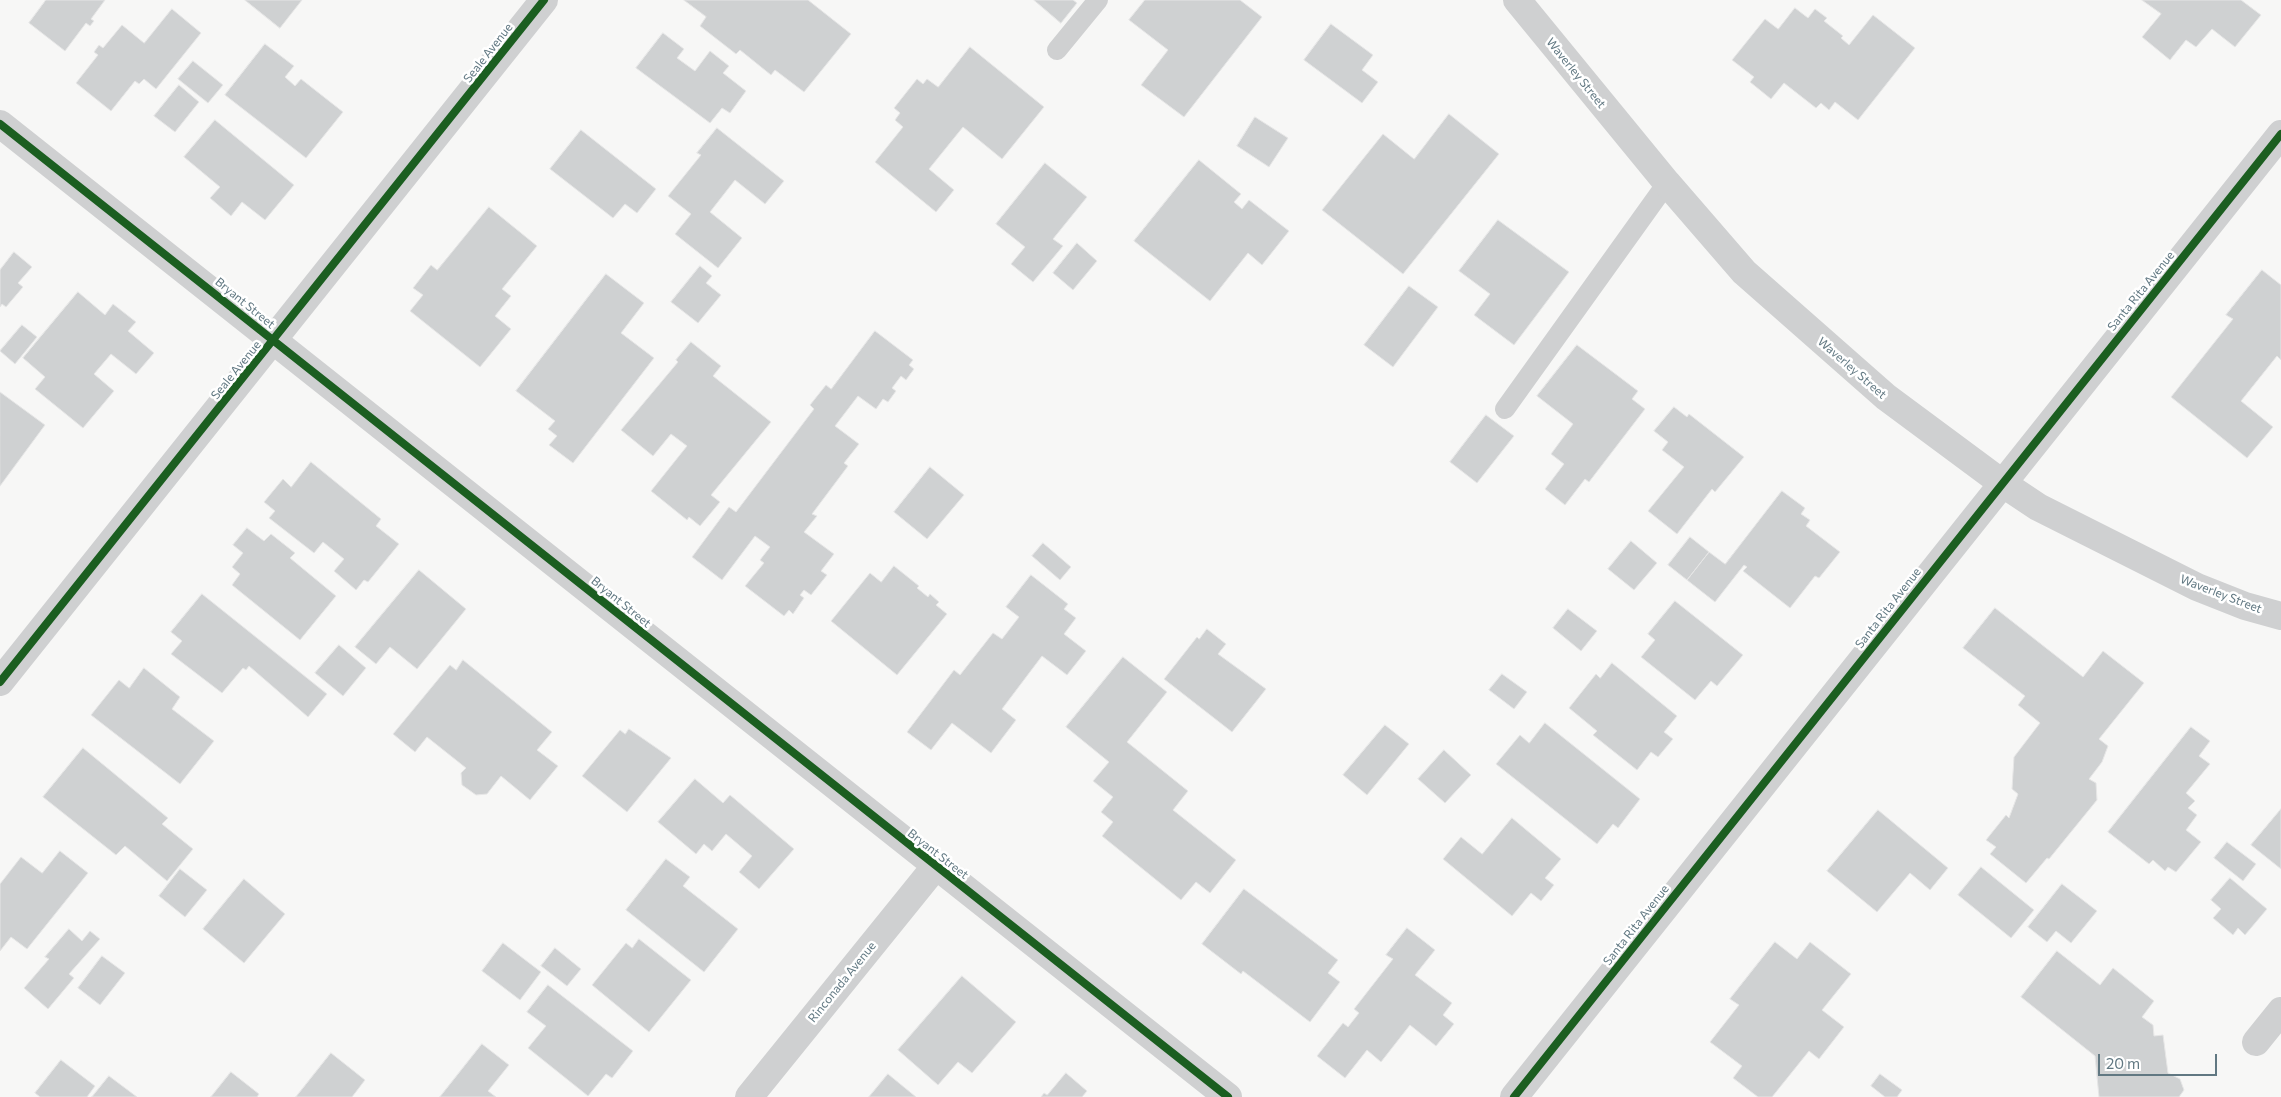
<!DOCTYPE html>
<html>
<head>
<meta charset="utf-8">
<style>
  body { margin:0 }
  #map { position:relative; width:2281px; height:1097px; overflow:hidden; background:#f7f7f6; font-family:Commissioner,sans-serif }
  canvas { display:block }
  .scale { position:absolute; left:2098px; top:1054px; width:119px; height:22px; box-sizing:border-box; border:2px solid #617882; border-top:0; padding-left:6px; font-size:15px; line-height:18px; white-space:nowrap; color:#617882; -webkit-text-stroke:4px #fff; paint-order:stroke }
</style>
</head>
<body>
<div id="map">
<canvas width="2281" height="1097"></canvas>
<div class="scale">20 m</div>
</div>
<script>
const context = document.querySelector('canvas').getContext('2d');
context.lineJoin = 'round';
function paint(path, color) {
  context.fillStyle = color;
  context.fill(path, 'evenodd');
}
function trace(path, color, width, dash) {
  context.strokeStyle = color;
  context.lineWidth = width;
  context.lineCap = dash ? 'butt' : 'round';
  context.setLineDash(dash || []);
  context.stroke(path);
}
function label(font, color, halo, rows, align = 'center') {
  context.font = font + ' Commissioner,sans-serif';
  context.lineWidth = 5;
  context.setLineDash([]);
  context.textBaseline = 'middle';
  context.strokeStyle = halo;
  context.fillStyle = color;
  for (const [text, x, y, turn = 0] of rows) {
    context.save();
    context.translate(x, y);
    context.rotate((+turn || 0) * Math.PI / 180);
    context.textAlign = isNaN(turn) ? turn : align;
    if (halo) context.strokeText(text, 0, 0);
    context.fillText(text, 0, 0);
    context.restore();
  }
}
const building = new Path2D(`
  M46,0H105L91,19L94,21L90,26L86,23L65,51L29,23Z
  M245,0H302L280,28Z
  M684,0H808L851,34L804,92L775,70L771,75L740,50L736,54L700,26L706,17Z
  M1034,0H1073L1077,3L1061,23Z
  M1145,0H1240L1262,17L1184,117L1141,85L1168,50L1129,20Z
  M2142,0H2241L2261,15L2235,47L2212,29L2196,47L2186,40L2170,60L2142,37L2161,14Z
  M1795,8L1808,18L1815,9L1827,18L1824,21L1843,36L1841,38L1849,45L1873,15L1915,48L1858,120L1835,102L1829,110L1821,103L1816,108L1784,83L1771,99L1750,82L1754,77L1732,60L1765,19L1778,29Z
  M172,9L201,33L156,89L144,79L139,84L135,81L111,111L76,83L98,55L94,52L99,45L103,48L122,25L144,43Z
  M1331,24L1373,55L1362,70L1378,82L1362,103L1304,60Z
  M663,33L684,49L677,58L695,71L710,51L729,66L723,73L746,91L730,113L722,108L710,123L636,68Z
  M265,44L294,66L285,77L295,86L301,79L343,112L306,158L225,95Z
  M970,47L1044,107L1002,159L963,127L929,169L954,190L936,212L875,162L903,127L895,120L900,113L894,108L917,79L923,84L927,79L938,87Z
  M193,61L223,85L208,103L178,79Z
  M179,85L199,102L175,132L154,116Z
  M1449,114L1499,154L1403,274L1322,210L1383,134L1414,159Z
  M1255,117L1288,138L1269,167L1237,146Z
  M215,120L294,185L265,220L242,202L231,216L210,198L220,187L184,157Z
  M717,128L784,181L765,204L735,180L710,212L742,238L718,268L675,234L691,214L668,196L701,155L697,153Z
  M581,130L656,189L637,213L625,204L613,218L550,169Z
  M1199,160L1241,194L1234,202L1242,209L1249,200L1289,231L1262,265L1248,253L1210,301L1134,241Z
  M1045,163L1087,197L1053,239L1063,246L1033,282L1011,264L1025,247L996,224Z
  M489,207L537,246L502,289L511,296L495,316L511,329L480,367L410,311L423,295L413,288L431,265L437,270Z
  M1498,220L1569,272L1514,345L1474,315L1490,294L1459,271Z
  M1077,243L1097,261L1073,290L1053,273Z
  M14,252L32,267L18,283L23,287L6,307L2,304L0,307V270Z
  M700,266L712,276L706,283L721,295L698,323L671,302Z
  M2262,270L2281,285V360L2277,356L2241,401L2273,427L2247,458L2171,397L2233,319L2226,315Z
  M606,274L644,303L621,333L654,358L573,463L549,445L557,436L548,429L555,421L516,391Z
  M1409,286L1438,307L1393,367L1364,345Z
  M78,292L105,315L113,304L136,322L128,331L154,353L136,374L111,354L94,374L114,391L83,428L35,389L45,377L23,358Z
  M22,325L37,337L15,364L0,351Z
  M875,331L913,360L909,365L914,369L906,380L901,376L892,388L896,391L888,402L883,399L876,409L858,396L835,426L859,444L844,463L848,466L812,514L817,516L804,532L834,554L821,571L827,575L811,595L804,590L800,595L804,598L793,614L789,610L784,616L745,586L764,563L760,560L770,547L755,536L722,580L692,557L729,507L736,512L814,409L810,405L826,385L831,389Z
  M691,342L721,366L713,376L771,422L711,495L720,502L700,526L689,517L687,520L651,491L687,446L671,434L653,456L621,430L678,362L676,360Z
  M1577,345L1638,391L1632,399L1645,409L1589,482L1585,479L1565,505L1545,489L1564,464L1551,454L1573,424L1537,396Z
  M0,392L45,425L0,486Z
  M1674,407L1687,417L1689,414L1744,457L1715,492L1712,489L1677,534L1648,511L1684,467L1662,450L1668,442L1654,431Z
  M1486,415L1514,436L1477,483L1450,462Z
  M311,462L381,519L376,526L399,544L368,582L364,580L356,590L334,571L344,559L323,542L314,553L269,518L275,511L264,502L283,479L291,487Z
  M930,467L964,495L927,539L894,512Z
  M1782,491L1805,508L1801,514L1810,520L1806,526L1840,552L1819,578L1815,576L1790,608L1743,571L1747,567L1744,565L1715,602L1687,580L1709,552L1725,564Z
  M247,528L264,541L271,534L295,553L290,558L336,596L300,640L232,585L240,574L232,567L243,553L233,545Z
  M1690,537L1709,552L1687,580L1668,565Z
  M1631,541L1657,563L1634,590L1608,569Z
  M1043,543L1071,567L1060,580L1032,556Z
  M894,566L919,586L917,588L928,597L930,594L939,602L936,605L947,614L897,675L831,621L870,573L881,582Z
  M419,570L466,609L417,669L390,647L376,664L355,647Z
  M1031,575L1068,604L1064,609L1076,618L1064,634L1086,651L1067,675L1042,656L1002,709L1016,720L991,753L952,723L931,750L907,732L954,670L960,675L993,633L1002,639L1019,617L1006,607Z
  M202,594L327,694L308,717L249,666L246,670L243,668L222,693L171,654L182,641L171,632Z
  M1675,601L1743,655L1717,686L1711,681L1695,700L1641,657L1655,640L1648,634Z
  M1995,608L2083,677L2103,651L2144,683L2099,739L2108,746L2102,762L2089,779L2096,783L2097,800L2049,859L2047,858L2026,883L1990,854L1996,847L1986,840L2006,815L2009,818L2018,794L2012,789L2014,757L2040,723L2018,705L2025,696L1963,648Z
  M1568,609L1597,631L1581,651L1553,628Z
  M1207,629L1226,644L1218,654L1266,689L1232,732L1164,679L1197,637L1199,639Z
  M339,645L366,668L343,696L315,673Z
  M1123,657L1167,692L1127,742L1188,791L1173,810L1236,860L1210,893L1196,882L1181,900L1102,836L1113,822L1101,812L1113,797L1093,781L1109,762L1066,727Z
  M463,660L552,732L537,750L558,766L530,800L501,776L487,794L476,795L462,785L461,773L466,768L427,737L415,752L393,734L450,665L456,670Z
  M1612,663L1677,716L1664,732L1673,739L1658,757L1651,752L1637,770L1593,735L1597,731L1569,708L1596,674L1600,678Z
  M144,668L180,697L172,709L214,741L180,784L91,715L119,680L129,688Z
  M1502,674L1527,692L1514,709L1489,690Z
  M1545,723L1640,799L1618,828L1613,824L1597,844L1496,764L1520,735L1529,743Z
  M1385,725L1409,744L1367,795L1343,775Z
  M2191,727L2210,741L2199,756L2210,764L2186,793L2195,801L2188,808L2197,815L2186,830L2201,842L2176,872L2168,867L2165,871L2153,860L2149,864L2108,832Z
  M629,729L671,758L627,812L582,776L620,730L625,734Z
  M83,748L168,818L162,824L193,849L167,881L125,846L116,855L43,797Z
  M1444,750L1471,775L1445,803L1418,779Z
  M695,779L723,803L730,795L794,849L759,889L739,872L752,856L726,834L712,851L704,844L696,854L658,822Z
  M2281,809V869L2251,845Z
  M1878,810L1948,868L1930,890L1910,873L1877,912L1827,871Z
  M1512,818L1561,859L1545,878L1554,885L1541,901L1531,893L1512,916L1443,859L1461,837L1482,854Z
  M2227,842L2256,864L2243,881L2214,858Z
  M60,851L88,873L27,949L11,937L0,951V884L21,857L42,873Z
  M666,859L690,877L683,886L738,929L704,972L626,910Z
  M1981,867L2034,910L2011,938L1958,895Z
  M180,869L207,890L185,917L159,896Z
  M2230,878L2267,909L2245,935L2238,928L2233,935L2213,918L2221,909L2211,900Z
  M244,879L285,914L244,963L203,929Z
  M2062,884L2097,911L2071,943L2056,931L2047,942L2028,927Z
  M1244,889L1338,960L1328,973L1340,982L1310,1022L1243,971L1241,974L1202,944Z
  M1407,928L1435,950L1415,975L1452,1003L1443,1015L1454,1024L1436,1046L1410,1025L1381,1062L1367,1050L1345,1078L1317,1056L1343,1023L1348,1027L1359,1013L1354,1009L1393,959L1386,955Z
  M69,929L82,941L90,931L100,939L69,974L74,978L48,1009L24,988L49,959L45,957Z
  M639,939L691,980L649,1032L592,985L626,943L632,948Z
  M1775,942L1797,959L1810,942L1851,974L1822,1010L1844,1027L1819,1059L1809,1051L1772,1097H1758L1733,1078L1742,1066L1710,1042L1739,1005L1730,999Z
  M503,943L541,972L520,1000L482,971Z
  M555,948L581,969L567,986L541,966Z
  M2057,951L2100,985L2113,968L2154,1001L2142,1017L2153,1025L2154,1036L2163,1035L2168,1073L2180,1079L2184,1090L2179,1097H2099L2095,1056L2021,997Z
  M102,956L125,973L100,1005L78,988Z
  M962,976L1016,1022L972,1073L958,1062L938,1085L898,1050Z
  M548,985L633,1051L612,1078L606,1074L588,1096L528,1048L546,1026L527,1012Z
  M482,1044L509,1065L488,1091L496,1097H440Z
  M331,1053L365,1080L352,1097H296Z
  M61,1060L95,1086L87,1097H40L35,1093Z
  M231,1072L259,1094L257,1097H211Z
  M1066,1073L1087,1091L1082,1097H1041L1044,1093L1047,1095Z
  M888,1074L916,1097H869Z
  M1880,1074L1902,1090L1897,1097H1885L1871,1086Z
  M109,1076L137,1097H92Z`);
const service = new Path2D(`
  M1057,50L1098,0
  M1505,409L1667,183`);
const minor = new Path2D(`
  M1517,0L1667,183L1744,272L1886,397L2002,483L2038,507L2197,587L2245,606L2281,616
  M0,124L1228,1097
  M0,682L544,0
  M2256,1042L2281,1011
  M749,1097L935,867
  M1514,1097L2281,134`);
const cycleway = new Path2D(`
  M0,124L1228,1097
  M0,682L544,0
  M1514,1097L2281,134`);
const streetNames = [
  ["Seale Avenue",488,53,-52],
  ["Waverley Street",1576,73,51],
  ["Santa Rita Avenue",2141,291,-51],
  ["Bryant Street",245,303,39],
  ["Waverley Street",1852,368,41],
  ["Seale Avenue",236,370,-51],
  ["Waverley Street",2221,594,21],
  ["Bryant Street",621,602,39],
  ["Santa Rita Avenue",1888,608,-52],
  ["Bryant Street",938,854,38],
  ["Santa Rita Avenue",1636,925,-52],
  ["Rinconada Avenue",842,982,-51]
];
paint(building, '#cfd1d2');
trace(building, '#e6e6e6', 1);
trace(service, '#cfd0d1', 20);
trace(minor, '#cfd0d1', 28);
trace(cycleway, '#1b5e20', 8);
label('12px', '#617882', '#fff', streetNames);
</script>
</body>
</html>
